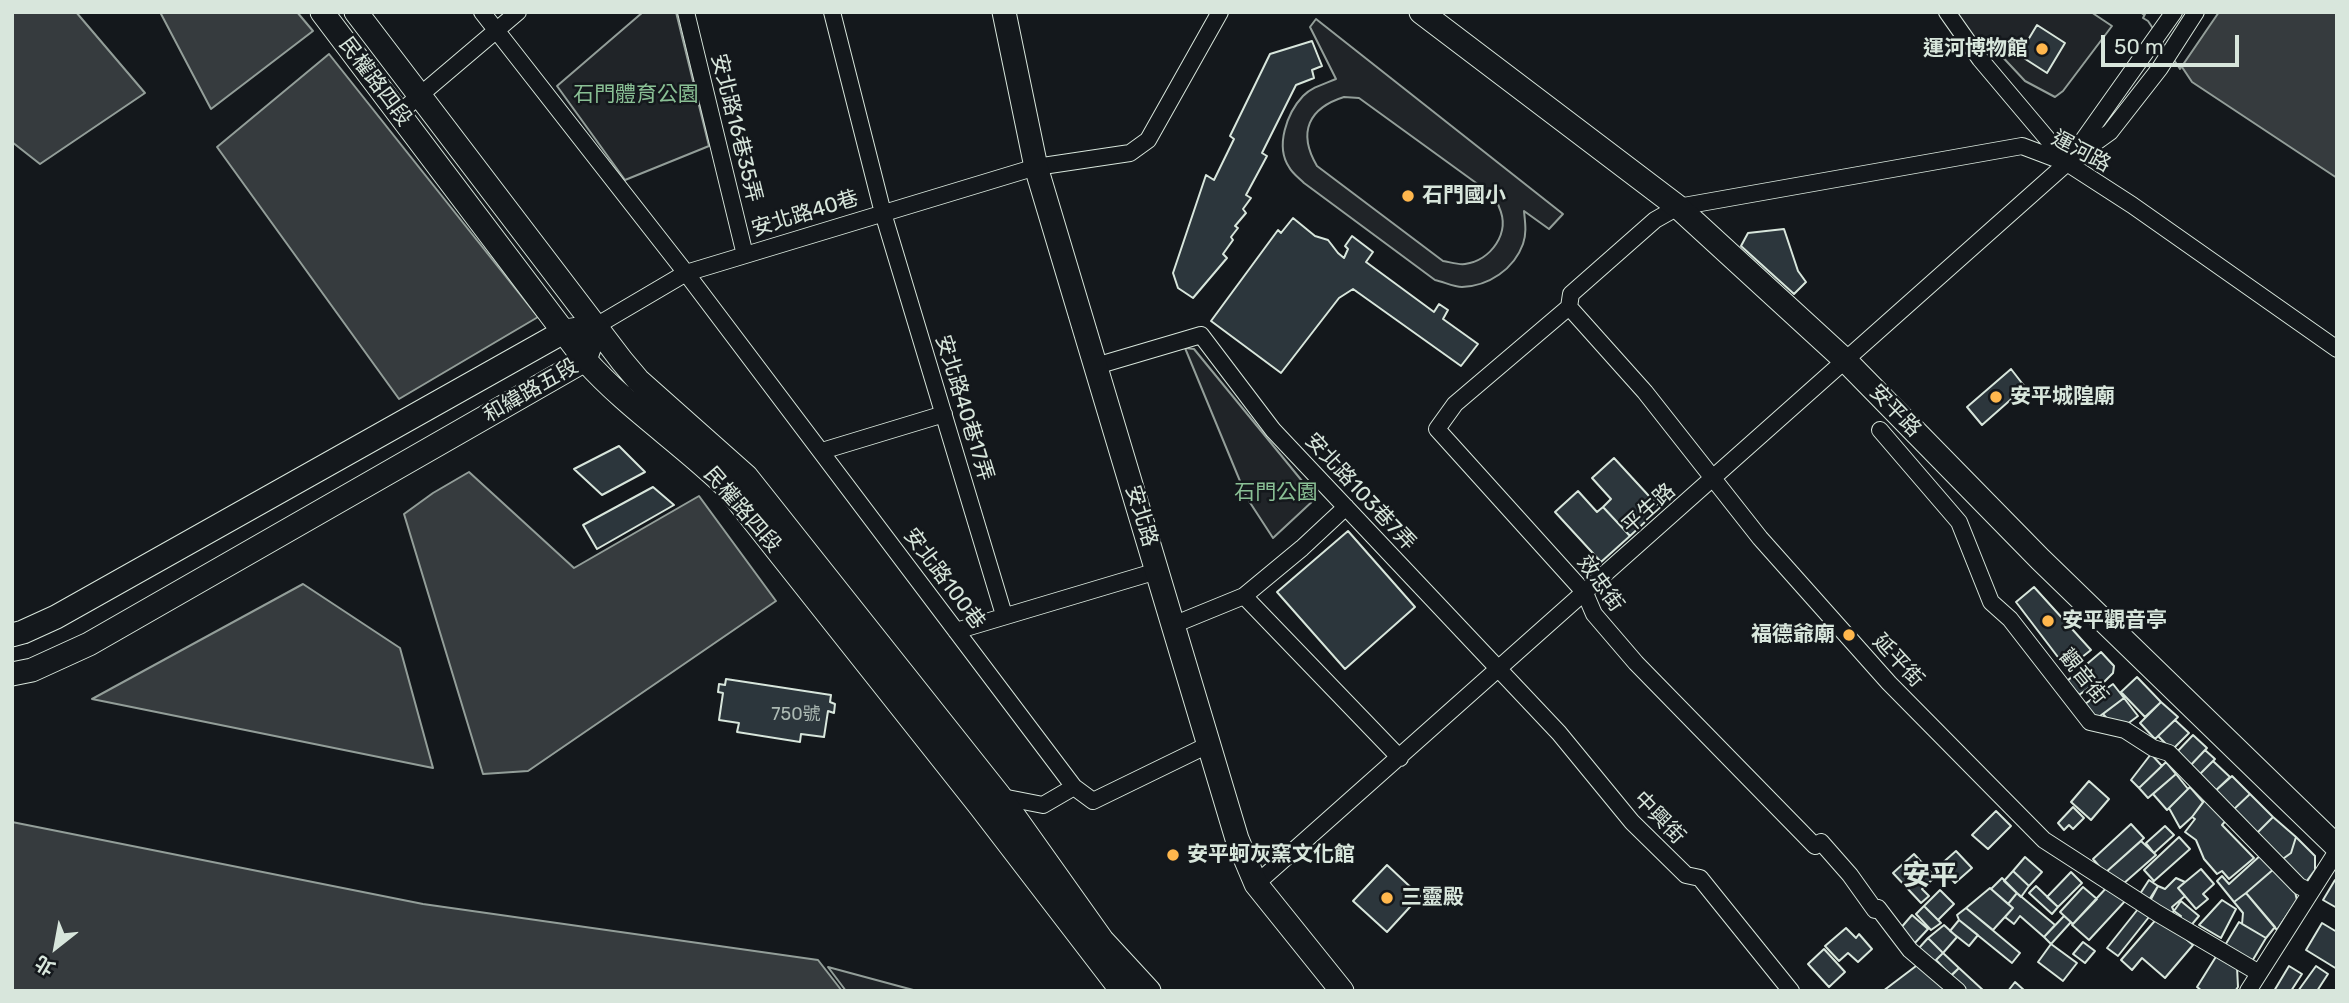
<!DOCTYPE html>
<html>
<head>
<meta charset="utf-8">
<style>
  body { margin:0 }
  #map { position:relative; width:2349px; height:1003px; overflow:hidden; background:#14181c; font-family:Rubik,"Noto Sans TC",sans-serif }
  canvas { display:block }
  .frame { position:absolute; inset:0; border:14px solid #d8e6dc; pointer-events:none }
  .north { position:absolute; left:21px; top:912px; width:70px; height:70px; -webkit-text-stroke:5px #14181c; paint-order:stroke; rotate:211deg; font-size:19px; font-weight:700; line-height:28px; text-align:center; color:#d8e6dc }
  .north::after { content:''; display:block; margin:auto; width:24px; height:32px; background:#d8e6dc; clip-path:polygon(50% 0,100% 100%,50% 72%,0 100%) }
  .scale { position:absolute; left:2101px; top:35px; width:138px; height:32px; box-sizing:border-box; border:4px solid #d8e6dc; border-top:0; padding-left:9px; font-size:21px; line-height:24px; white-space:nowrap; color:#d8e6dc; -webkit-text-stroke:5px #14181c; paint-order:stroke }
</style>
</head>
<body>
<div id="map">
<canvas width="2349" height="1003"></canvas>
<div class="frame"></div>
<div class="north">北</div>
<div class="scale">50 m</div>
</div>
<script>
const context = document.querySelector('canvas').getContext('2d');
context.lineJoin = 'round';
function paint(path, color) {
  context.fillStyle = color;
  context.fill(path, 'evenodd');
}
function trace(path, color, width, dash) {
  context.strokeStyle = color;
  context.lineWidth = width;
  context.lineCap = dash ? 'butt' : 'round';
  context.setLineDash(dash || []);
  context.stroke(path);
}
function label(font, color, halo, rows, align = 'center') {
  context.font = font + ' Rubik,"Noto Sans TC",sans-serif';
  context.lineWidth = 5;
  context.setLineDash([]);
  context.textBaseline = 'middle';
  context.strokeStyle = halo;
  context.fillStyle = color;
  for (const [text, x, y, turn = 0] of rows) {
    context.save();
    context.translate(x, y);
    context.rotate((+turn || 0) * Math.PI / 180);
    context.textAlign = isNaN(turn) ? turn : align;
    if (halo) context.strokeText(text, 0, 0);
    context.fillText(text, 0, 0);
    context.restore();
  }
}
const green = new Path2D(`
  M643,12H676L709,146L625,180L557,86Z
  M1956,12H2091L2112,26L2063,91L2055,97L2025,81L1996,50L1986,56Z
  M1316,19L1563,214L1549,229L1524,211C1525,222 1527,233 1523,244C1514,269 1489,286 1462,287C1454,287 1444,282 1435,280L1304,183C1299,178 1292,173 1289,167C1275,146 1287,113 1303,96C1312,87 1324,84 1336,79L1310,27ZM1344,97L1359,98L1490,193C1493,197 1498,202 1499,207C1511,233 1491,260 1465,264C1458,265 1450,262 1443,261L1317,166C1297,132 1309,108 1344,97Z
  M1185,348L1194,349L1316,498L1273,538L1247,498Z
  M828,967L917,991H846Z`);
const water = new Path2D(`
  M12,12H76L145,93L40,164L12,142Z
  M160,12H297L313,31L211,109Z
  M2140,12H2337V178L2192,82L2150,19Z
  M329,54L538,317L399,399L217,147Z
  M469,472L574,568L699,496L776,601L528,771L483,774L404,514L433,493Z
  M303,584L400,648L433,768L92,699Z
  M12,822L423,904L818,960L842,991H12Z`);
const pier = new Path2D(`
  M2146,12H2219L2180,69L2148,21L2143,18Z`);
const building = new Path2D(`
  M2037,25L2065,43L2047,73L2019,55Z
  M1312,41L1322,66L1312,70L1314,78L1296,85L1262,153L1267,156L1246,195L1251,198L1243,209L1246,213L1235,226L1238,228L1231,237L1233,240L1223,254L1227,258L1193,298L1178,288L1173,273L1206,175L1214,180L1234,139L1230,136L1270,54Z
  M1293,218L1315,236L1328,240L1338,253L1344,258L1348,249L1345,246L1352,236L1373,252L1366,262L1434,312L1439,304L1448,310L1443,319L1478,344L1461,366L1353,289L1339,298L1281,373L1211,321L1278,230L1281,233Z
  M1784,229L1798,271L1806,282L1794,294L1741,246L1748,233Z
  M2011,369L2025,387L1982,425L1967,407Z
  M619,446L645,472L602,495L574,469Z
  M1614,458L1660,508L1630,536L1603,507L1611,499L1592,478Z
  M653,487L674,505L597,549L583,525Z
  M1578,491L1597,512L1603,507L1630,536L1601,562L1555,512Z
  M1348,531L1415,607L1345,669L1277,592Z
  M2034,587L2091,650L2067,669L2016,602Z
  M2101,652L2114,666L2113,673L2098,688L2094,684L2079,695L2067,681Z
  M2137,677L2161,702L2145,717L2121,692Z
  M726,679L831,695L830,702L835,704L834,713L828,711L824,737L801,734L800,742L737,732L739,723L719,720L723,693L718,692L719,684L725,685Z
  M2113,684L2124,698L2096,719L2085,704Z
  M2124,698L2138,716L2126,725L2112,724L2103,714Z
  M2161,702L2178,717L2155,739L2140,723Z
  M2175,720L2189,733L2172,750L2158,736Z
  M2193,735L2207,748L2188,768L2174,755Z
  M2205,750L2215,759L2199,775L2190,766Z
  M2151,754L2162,766L2139,788L2131,780Z
  M2213,761L2230,777L2213,793L2197,777Z
  M2166,762L2176,774L2148,798L2139,788Z
  M2176,774L2188,789L2167,810L2153,794Z
  M2232,776L2250,794L2232,811L2213,793Z
  M2089,781L2109,799L2091,820L2071,802Z
  M2190,787L2203,802L2192,817L2180,828L2169,808Z
  M2250,794L2273,817L2255,835L2232,811Z
  M2208,796L2228,818L2222,825L2254,858L2229,879L2222,871L2217,874L2204,859L2196,840L2185,832L2195,819L2192,817Z
  M2073,807L2084,818L2073,829L2069,825L2064,830L2058,823Z
  M1996,811L2011,826L1988,849L1972,835Z
  M2273,817L2296,837L2291,853L2280,861L2255,835Z
  M2131,824L2144,838L2105,873L2093,859Z
  M2165,826L2174,835L2154,853L2146,843Z
  M2179,837L2190,849L2154,881L2144,870Z
  M2296,837L2315,856V870L2303,886L2280,861L2291,853Z
  M2141,841L2156,855L2123,884L2105,873Z
  M1956,851L1972,868L1955,883L1939,866Z
  M1914,854L1935,877L1922,889L1929,896L1921,903L1893,873Z
  M2262,854L2275,868L2246,893L2234,902L2217,881L2222,876L2229,884Z
  M2025,857L2042,872L2029,886L2013,871Z
  M1387,865L1420,896L1387,932L1353,901Z
  M2275,868L2295,892L2297,900L2277,930L2246,893Z
  M2201,869L2214,884L2203,894L2208,899L2196,909L2178,888Z
  M2013,871L2029,886L2021,897L2004,881Z
  M2071,872L2082,883L2058,907L2047,897Z
  M2002,878L2017,893L2008,904L1991,889Z
  M2176,878L2185,882L2178,888L2185,896L2172,907L2174,911L2168,918L2150,901L2158,886L2165,889Z
  M2149,880L2158,886L2147,903L2138,897Z
  M2335,880H2337V908L2323,900Z
  M2109,885L2126,900L2089,940L2072,925Z
  M2036,886L2058,907L2052,914L2029,893Z
  M2083,887L2097,899L2073,924L2060,912Z
  M1990,888L2013,908L1993,930L1966,908Z
  M1940,890L1954,904L1938,920L1924,906Z
  M2017,893L2055,925L2044,937L2020,916L2014,924L2005,917L2013,908L2008,904Z
  M2246,893L2275,927L2266,938L2242,924L2243,913L2234,902Z
  M2222,900L2236,909L2221,938L2199,925Z
  M2181,901L2199,916L2188,929L2176,922L2181,916L2174,911Z
  M1924,906L1941,923L1931,930L1916,914Z
  M1966,908L2020,953L2012,963L1959,920L1957,915Z
  M2138,909L2149,917L2118,956L2107,948Z
  M1912,915L1928,929L1914,944L1899,930Z
  M2064,916L2071,922L2051,944L2044,937Z
  M2159,916L2193,945L2165,978L2142,958L2132,970L2121,960Z
  M1959,920L1978,935L1969,946L1950,931Z
  M2239,922L2266,938L2251,963L2224,947Z
  M2322,923L2337,932V969L2306,950Z
  M1944,925L1957,937L1943,953L1928,938Z
  M1846,928L1856,938L1859,934L1872,949L1858,962L1848,953L1839,961L1825,946Z
  M1928,938L1943,953L1934,962L1919,948Z
  M2083,942L2095,951L2085,963L2073,954Z
  M2051,944L2077,963L2063,981L2038,962Z
  M1824,949L1845,972L1829,987L1808,964Z
  M1943,953L1959,968L1951,976L1936,960Z
  M2217,955L2237,967L2238,987L2235,991H2202L2197,987Z
  M1920,963L1948,991H1883Z
  M2289,966L2302,974L2291,991H2274Z
  M2316,966L2328,974L2317,991H2298Z
  M1959,968L1984,991H1961L1947,979Z
  M2015,982L2025,991H2008Z`);
const street = new Path2D(`
  M482,12L686,273L1074,787L1093,801L1210,744
  M686,12L745,255
  M832,12L883,213L1004,615
  M1947,12L1980,59L2066,161
  M399,113L518,12
  M2074,153L2174,12
  M1569,307L1645,392L1760,538L1889,683L2044,840L2157,913L2259,973
  M596,326L686,273L1036,167L1130,153L1148,140L1220,12
  M1096,366L1201,335L1273,430L1559,733L1632,822L1686,875L1700,878L1791,991
  M1880,430L1959,522L1991,602L2010,619L2090,722L2125,730L2153,748L2169,753L2299,886L2311,892
  M822,451L944,414
  M1244,596L1302,548L1346,507
  M1173,625L1244,596L1400,758
  M956,631L1157,571
  M997,796L1043,805L1074,787
  M1256,884L2067,163L2110,132L2160,68L2196,12
  M1958,991L1910,950L1878,908L1875,910L1850,875L1821,842L1815,846L1636,663L1594,614L1585,593L1437,429L1455,404L1569,307L1571,294L1655,220L1678,207L2022,146L2067,163L2132,205L2337,349
  M2248,991L2337,851`);
const secondary = new Path2D(`
  M322,12L585,360C628,408 682,443 728,488L980,806L1122,991
  M356,12L622,361L638,380L746,476L999,795L1102,940L1149,991
  M1004,12L1036,167L1237,839L1256,884L1342,991
  M1421,12L1678,207L1846,361L2040,559L2337,847
  M12,635L23,632L56,617L565,331L579,329
  M12,674L32,670L89,644L585,360L590,346`);
const markers = [
  [2042,49,7,"#ffb74d"],
  [1408,196,7,"#ffb74d"],
  [1996,397,7,"#ffb74d"],
  [2048,621,7,"#ffb74d"],
  [1849,635,7,"#ffb74d"],
  [1173,855,7,"#ffb74d"],
  [1387,898,7,"#ffb74d"]
];
const numberNames = [
  ["750號",796,715]
];
const poiNames = [
  ["運河博物館",2028,49,"right"],
  ["石門國小",1422,196],
  ["安平城隍廟",2010,397],
  ["安平觀音亭",2062,621],
  ["福德爺廟",1835,635,"right"],
  ["安平蚵灰窯文化館",1187,855],
  ["三靈殿",1401,898]
];
const streetNames = [
  ["民權路四段",375,82,53],
  ["安北路16巷35弄",736,128,76],
  ["運河路",2081,152,28],
  ["安北路40巷",805,214,-17],
  ["和緯路五段",531,391,-30],
  ["安北路40巷17弄",964,408,73],
  ["安平路",1895,411,46],
  ["安北路103巷7弄",1360,492,47],
  ["平生路",1649,509,-42],
  ["民權路四段",742,510,49],
  ["安北路",1141,516,73],
  ["安北路100巷",944,579,53],
  ["效忠街",1600,584,54],
  ["延平街",1898,661,47],
  ["觀音街",2083,677,51],
  ["中興街",1659,818,46]
];
const parkNames = [
  ["石門體育公園",636,95],
  ["石門公園",1276,493]
];
const districtNames = [
  ["安平",1930,877]
];
paint(green, '#202428');
trace(green, '#939e99', 2);
paint(water, '#363b3e');
trace(water, '#939e99', 2);
paint(pier, '#14181c');
trace(pier, '#939e99', 2);
paint(building, '#2c363c');
trace(building, '#d8e6dc', 2);
trace(street, '#d8e6dc', 18);
trace(secondary, '#d8e6dc', 25);
trace(street, '#14181c', 16);
trace(secondary, '#14181c', 23);
for (const [x, y, r, color] of markers) {
  const dot = new Path2D();
  dot.arc(x, y, r, 0, 2 * Math.PI);
  context.fillStyle = color;
  context.fill(dot);
  trace(dot, '#14181c', 2.5);
}
label('18px', '#adbab4', null, numberNames);
label('bold 21px', '#d8e6dc', '#14181c', poiNames, 'left');
label('21px', '#d8e6dc', '#14181c', streetNames);
label('21px', '#8ac095', '#14181c', parkNames);
label('bold 28px', '#d8e6dc', '#14181c', districtNames);
</script>
</body>
</html>
